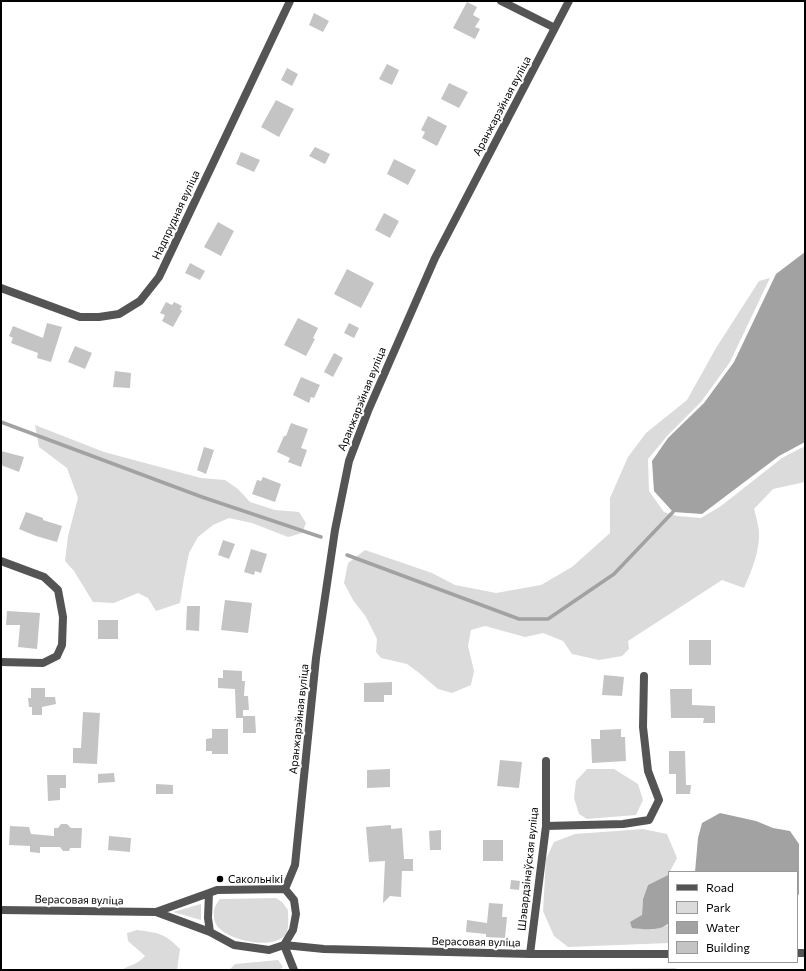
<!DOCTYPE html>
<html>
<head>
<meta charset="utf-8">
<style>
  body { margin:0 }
  #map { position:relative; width:806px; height:971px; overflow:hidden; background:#fff; font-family:Commissioner,sans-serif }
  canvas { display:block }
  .frame { position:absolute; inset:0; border:2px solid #000; pointer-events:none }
  .legend { position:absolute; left:668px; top:871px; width:130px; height:92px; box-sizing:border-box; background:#fff; border:1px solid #999; margin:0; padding:5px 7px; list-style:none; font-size:12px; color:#000 }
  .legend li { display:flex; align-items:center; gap:8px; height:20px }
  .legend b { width:20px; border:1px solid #999 }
</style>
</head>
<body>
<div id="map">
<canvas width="806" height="971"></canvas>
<div class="frame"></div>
<ul class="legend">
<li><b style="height:5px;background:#545454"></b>Road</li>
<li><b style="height:11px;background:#dbdbdb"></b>Park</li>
<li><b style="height:11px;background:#a2a2a2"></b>Water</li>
<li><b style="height:11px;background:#c4c4c4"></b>Building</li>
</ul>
</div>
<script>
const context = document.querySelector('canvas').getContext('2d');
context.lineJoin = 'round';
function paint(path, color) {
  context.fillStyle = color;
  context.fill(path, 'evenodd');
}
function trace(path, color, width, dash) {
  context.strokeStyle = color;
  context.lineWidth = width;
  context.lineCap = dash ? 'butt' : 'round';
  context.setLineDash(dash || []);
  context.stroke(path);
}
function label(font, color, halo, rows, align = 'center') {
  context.font = font + ' Commissioner,sans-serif';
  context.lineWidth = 4;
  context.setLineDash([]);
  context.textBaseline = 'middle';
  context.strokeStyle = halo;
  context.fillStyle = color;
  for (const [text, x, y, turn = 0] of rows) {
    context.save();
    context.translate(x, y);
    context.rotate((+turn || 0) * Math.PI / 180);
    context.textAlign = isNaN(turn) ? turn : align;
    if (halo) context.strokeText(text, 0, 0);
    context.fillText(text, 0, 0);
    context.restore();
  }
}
const green = new Path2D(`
  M770,278L730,362L701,402L668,435L648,459L649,491L664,512L677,516L701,518L721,506L782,458L805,446V482L773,489L754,509C756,516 758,524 759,531C760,551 752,570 744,588L722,580L628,641L629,649L622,656L599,660L572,654L563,641L543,633L525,637L485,626L471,630L468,646L474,671L471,685L452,693L438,689L418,672L407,664L381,658L376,652L377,639L366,617L353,600L344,583L348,563L365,550L432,573L455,585L496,593L541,585L572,567L610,533V498L628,457L646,433L687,400L716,348L759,281Z
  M35,425L104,452L201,478L225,480L238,489L250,502L275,510L299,512L306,523L302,533L288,537L252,523L229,518L213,525L198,537L189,553L184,578L180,603L156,611L148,598L138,593L114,603L93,602L74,571L65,561L68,536L78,498L67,468L39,447Z
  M587,769H614L638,784L643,800L636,815L587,819L579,814L574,798L576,781Z
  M643,829L667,834L677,858L668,875L648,885L643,899L642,915L651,930L669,925V943L568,947L554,936L543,911L546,859L554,842L575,834Z
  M276,898L282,902L288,910C288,916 289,926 287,932C278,953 221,940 215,922C214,920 214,918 214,915C213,909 216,904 220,899Z
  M201,904V920L173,912Z
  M137,930C159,933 164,933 180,949L177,970H122C131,964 137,965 145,956L128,941L127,933Z
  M278,960L283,967L279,970H229L235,964Z
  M675,968L680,970H582L585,969Z`);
const water = new Path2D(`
  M805,252V442L779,456L702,514L673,512L654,491L652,461L668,438L704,403L734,362L776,274Z
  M720,813L756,821L773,828L790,831L799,844V894L797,897V872H695L698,838L702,823Z
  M669,873V923C659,932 644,929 632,928L630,922L642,915L643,899L648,885L668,875Z`);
const stream = new Path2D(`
  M1,422L202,497L321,537
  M347,555L519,619H548L614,574L673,512`);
const building = new Path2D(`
  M467,2L477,7L473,15L480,19L475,27L480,29L475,39L453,28Z
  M314,13L329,21L323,32L309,25Z
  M387,64L399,70L392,85L379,79Z
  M287,68L298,74L292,86L281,80Z
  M449,83L468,92L459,108L441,99Z
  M276,100L294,109L279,137L261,127Z
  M428,116L447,126L437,146L422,138L425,132L421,130Z
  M315,147L330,154L325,164L309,156Z
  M241,152L260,160L254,172L236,164Z
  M394,159L416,170L408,185L387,174Z
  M384,213L399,221L390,238L375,230Z
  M218,222L234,231L221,256L204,247Z
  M190,263L205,271L200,280L185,273Z
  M347,269L374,283L361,308L334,294Z
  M166,302L172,305L174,302L182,306L180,309L182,311L173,327L162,321L165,315L160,313Z
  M298,318L318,328L313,338L315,339L306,356L284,345Z
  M47,323L62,327L51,362L37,358L38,353L11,343L13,338L9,336L13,326L43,338Z
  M349,323L359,328L354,338L344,333Z
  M75,346L92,353L85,369L68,362Z
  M334,353L343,358L333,377L324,372Z
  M115,371L131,373L130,388L113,387Z
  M301,377L320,385L314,398L311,397L309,403L293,395Z
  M291,423L308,429L301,448L307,450L301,467L288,462L290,458L277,452L284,436H286Z
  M204,447L214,450L206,474L197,470Z
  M1,451L24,457L19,472L1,465Z
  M263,477L281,484L275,502L252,494L257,480L261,481Z
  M26,512L43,518V520L62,526L57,542L36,536L19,529Z
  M223,540L235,544L229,559L218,555Z
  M251,549L267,554L261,573L255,571L254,575L244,572Z
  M225,600L252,603L248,633L221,630Z
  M187,606H200L199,631L186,630Z
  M7,611L40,613L37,649L18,647L20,625H6Z
  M98,620H118V639H98Z
  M689,640H711V665H689Z
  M223,670L242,671V681H245L244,696H248L249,710H243V716H255L256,733H243V718H236L235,689L218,688V678H223Z
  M604,675L624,677L622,696L602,695Z
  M392,682V695H384V702H364V683Z
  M31,688H45V697H55L56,704L42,707V715H32V707H29L28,698H31Z
  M670,689H692V705L715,706V723H703L704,718H671Z
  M83,712L100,713L97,764L73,763V748H81Z
  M212,729H228V754H212V751H206V739L212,738Z
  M621,729V737H625L626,761L592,763L591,739H600V730Z
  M669,751H685L686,785H691L690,794H676V774H669Z
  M500,760L522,762L519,788L497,786Z
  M390,769V787L367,788V770Z
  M114,773L115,782L98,783V774Z
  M47,775H66V788H60V800L48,801Z
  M156,784L173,785V794H156Z
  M61,824H67L71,828H82L81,848H70L69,851H63L60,847H40V853L30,852V846L9,845L10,826L29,827L31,834L54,836V828H58Z
  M391,825V829L402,828L404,859H413V871H402L401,897L390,896L383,903L385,861L369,862L366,827Z
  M441,830V850H430L429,831Z
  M109,836L131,838L130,852L108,850Z
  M483,840H503V861H483Z
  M511,880L520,881L519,890L510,889Z
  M489,903L503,904L502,917H507L505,938L486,937V934L466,932L467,920L487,923Z`);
const street = new Path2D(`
  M501,1L555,28
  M1,288L80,317H99L119,314L140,301L159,277L290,1
  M1,561L44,577L58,590L63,617L62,645L57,656L43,663L1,662
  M546,826L623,824L649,820L659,800L648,771L643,727L644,676
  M285,889L295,865L316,658L335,530L349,461L368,411L435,258L569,1
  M285,889L294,900L296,914L293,930L284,945L269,950L234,945L210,932L208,918L209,893L217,890Z
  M1,910L156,912L210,932
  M156,912L209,893
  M797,953H805
  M530,954L546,826V761
  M294,970L284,945L324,949L530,954H669`);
const markers = [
  [220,879,4,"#000"]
];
const streetNames = [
  ["Аранжарэйная вуліца",502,106,-62],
  ["Надпрудная вуліца",176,215,-65],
  ["Аранжарэйная вуліца",362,399,-68],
  ["Аранжарэйная вуліца",299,719,-84],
  ["Шэвардзінаўская вуліца",528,869,-84],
  ["Верасовая вуліца",79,900,1],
  ["Верасовая вуліца",476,942,1]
];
const poiNames = [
  ["Сакольнікі",228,879]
];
paint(green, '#dbdbdb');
paint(water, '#a2a2a2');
trace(stream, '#a2a2a2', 3.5);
paint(building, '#c4c4c4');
trace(street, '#545454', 8);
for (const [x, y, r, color] of markers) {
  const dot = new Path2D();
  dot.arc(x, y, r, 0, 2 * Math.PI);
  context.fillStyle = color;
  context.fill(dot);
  trace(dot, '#fff', 1.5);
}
label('11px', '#000', '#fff', streetNames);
label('11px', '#000', '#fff', poiNames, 'left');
</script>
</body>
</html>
